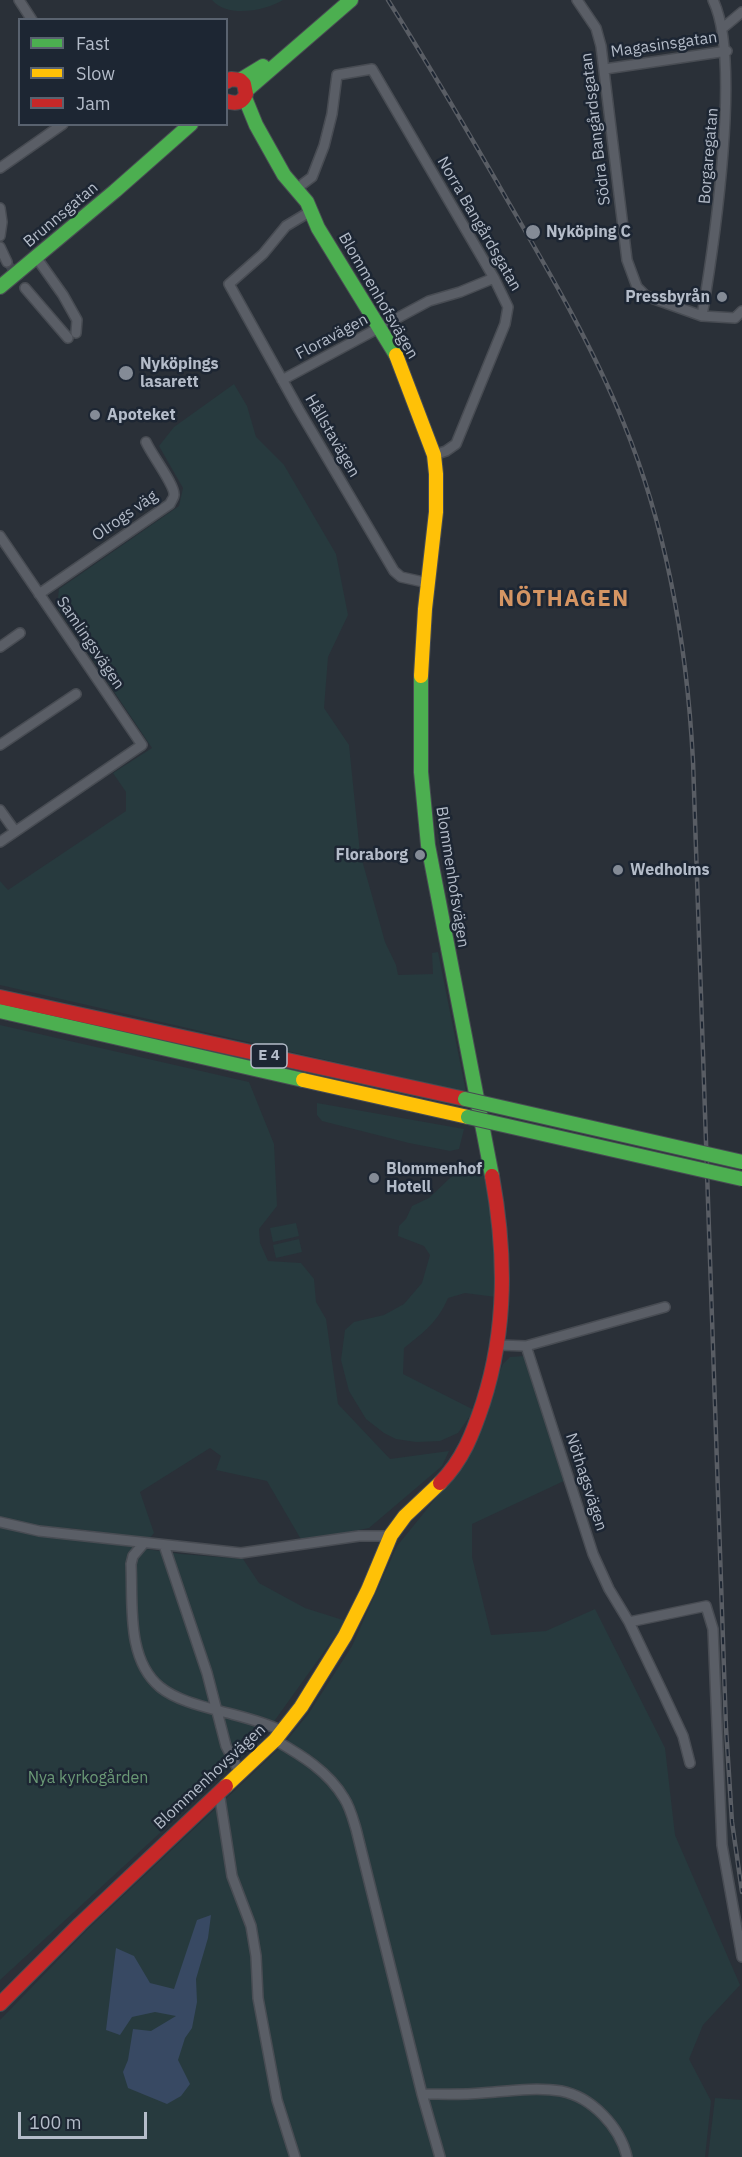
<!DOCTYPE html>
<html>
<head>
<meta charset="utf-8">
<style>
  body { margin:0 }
  #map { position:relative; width:742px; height:2157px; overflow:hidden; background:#2a3038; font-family:"IBM Plex Sans",sans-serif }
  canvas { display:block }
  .legend { position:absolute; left:18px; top:18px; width:210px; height:108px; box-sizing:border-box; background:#1d2633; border:2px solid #59626f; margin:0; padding:8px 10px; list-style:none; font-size:18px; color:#b4bcc9 }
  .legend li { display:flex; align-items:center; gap:12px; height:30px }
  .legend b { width:30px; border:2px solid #59626f }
  .scale { position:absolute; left:18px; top:2112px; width:129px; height:27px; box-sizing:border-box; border:3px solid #b4bcc9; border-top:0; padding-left:8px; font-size:18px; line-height:21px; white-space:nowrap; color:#b4bcc9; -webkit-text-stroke:4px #1d2633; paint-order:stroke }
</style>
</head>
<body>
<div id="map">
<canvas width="742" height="2157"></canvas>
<ul class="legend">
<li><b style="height:8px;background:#4caf50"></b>Fast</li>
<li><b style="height:8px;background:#ffc107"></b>Slow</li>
<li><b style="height:8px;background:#c62828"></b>Jam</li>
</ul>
<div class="scale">100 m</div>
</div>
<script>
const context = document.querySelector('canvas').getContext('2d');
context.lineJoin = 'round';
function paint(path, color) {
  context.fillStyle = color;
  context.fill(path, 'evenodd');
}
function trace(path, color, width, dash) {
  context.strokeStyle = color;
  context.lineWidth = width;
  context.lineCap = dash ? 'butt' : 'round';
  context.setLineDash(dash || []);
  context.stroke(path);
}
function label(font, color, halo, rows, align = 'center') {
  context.font = font + ' "IBM Plex Sans",sans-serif';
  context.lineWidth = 5;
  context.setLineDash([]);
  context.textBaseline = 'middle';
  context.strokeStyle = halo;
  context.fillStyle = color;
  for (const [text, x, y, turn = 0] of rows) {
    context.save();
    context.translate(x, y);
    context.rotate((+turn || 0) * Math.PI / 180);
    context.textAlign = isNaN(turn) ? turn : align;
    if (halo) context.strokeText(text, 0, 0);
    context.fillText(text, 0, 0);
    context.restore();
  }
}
const green = new Path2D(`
  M212,0H283C265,11 227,18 212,0Z
  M234,384L247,406L256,437L284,465L336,554L348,615L328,657L324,708L349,745L360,853L385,942L396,965L398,975L433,974L432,953L438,952L466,1092L0,985V881L8,890L126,811V792L113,773L152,748L57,607L59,589L179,506L183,488L159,446L174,427Z
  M0,1025L249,1082L274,1144L277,1206L259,1229L260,1243L268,1261L301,1263L314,1279L316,1302L326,1319L338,1404L390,1459L449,1451L442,1466L369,1528L302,1541L267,1481L216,1470L221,1456L210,1448L140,1492L154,1533L149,1539L70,1528L69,1538L181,1554L243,1559L259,1583L305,1608L346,1621L260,1741L0,1980Z
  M317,1103L464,1129L459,1149L450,1151L409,1143L322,1121L317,1115Z
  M481,1159L494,1232L496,1297L465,1293L448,1298C437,1323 425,1331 404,1348L403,1374L474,1410L458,1433L440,1441L416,1442L396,1439L384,1433L366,1419L349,1391L341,1360L345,1330L354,1322L384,1315L404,1304L422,1283L430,1255L424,1246L398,1236L399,1226L406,1219L412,1206L429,1198L450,1178Z
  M296,1223L299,1236L273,1242L270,1228Z
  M299,1239L302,1252L276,1258L273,1245Z
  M524,1356L566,1480L472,1524V1557L491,1635L546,1631L595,1609L665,1748L675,1835L740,1985L703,2025L689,2059L711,2101L705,2157H0V2020L88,1929L283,1745L309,1713L352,1646L397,1546L453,1477L503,1364L510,1357Z
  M715,2098L742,2100V2157H708Z`);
const water = new Path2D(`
  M211,1915L208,1938L196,1979L197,2002L192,2028L185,2038L178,2060L190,2084L181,2096L167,2104L128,2088L123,2072L128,2060L133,2029L151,2031L176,2016L155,2012L132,2017L120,2035L106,2030L116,1948L134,1956L150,1983L174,1989L197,1920Z`);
const streetTunnel = new Path2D(`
  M7,262L25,288`);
const street = new Path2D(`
  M19,0L32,20
  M577,0L596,28L601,46L627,260L637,287L646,296L702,316L735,318L742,311
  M724,27L742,12
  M605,69L727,51
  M0,168L63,124
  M296,189L312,177L324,146L332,114L337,75L372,69L494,278L508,307L505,324L456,444L446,451L434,455
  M0,208L2,222L0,236
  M311,211L286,226L263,254L229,284L299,410L394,571L401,577L428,583
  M0,247L7,262
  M36,257L63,295L77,320L76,333
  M25,288L68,338
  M702,316C714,245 742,59 713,0
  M282,380L429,301L460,292L494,278
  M0,536L142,745L0,842
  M39,594L170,504C171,501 174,498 174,495C175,485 151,454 146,442
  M0,647L20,633
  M0,745L76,694
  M0,810L15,831
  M499,1345L526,1346L593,1554L609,1589L629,1622L662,1691L683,1736L690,1763
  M526,1346L665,1307
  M0,1522L39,1531L241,1553L359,1536H391
  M144,1543L133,1556L131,1564C133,1603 126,1659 160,1687C176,1700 201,1706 220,1711C242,1717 262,1721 282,1731
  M164,1545L207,1673L226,1746L240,1773
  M629,1622L706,1606L713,1629L722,1845L742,1957
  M275,1740C301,1755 328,1771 344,1798C350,1807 353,1819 356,1829L422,2094L440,2157
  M219,1792L232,1876L251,1926L256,1956L258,1998L277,2100L295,2157
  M422,2094C442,2094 462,2095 482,2093C508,2091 536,2087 561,2091C592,2097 620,2127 627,2157`);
const fast = new Path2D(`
  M240,80L263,66
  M247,90L351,0
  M245,98L256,125L284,175L307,202L318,228L396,355
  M0,287L115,191L191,124
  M421,676V772L428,845L492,1176
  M0,1011L303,1080`);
const slow = new Path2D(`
  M396,355L434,455L436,474V512L425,609L421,676
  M303,1080L468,1117
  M226,1786L275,1740L301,1707L345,1636L368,1590L391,1535L405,1516L440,1483`);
const jam = new Path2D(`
  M226,82L231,79L240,80L244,84L246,94C242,104 235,104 226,101
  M0,997L465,1099
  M440,1483C463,1460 473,1433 483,1403C507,1328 506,1253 492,1176
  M0,2004L80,1924L226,1786`);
const rail = new Path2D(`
  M388,0C430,67 470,135 509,203C551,275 593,347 624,424C668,532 687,646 693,761L726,1728L732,1822L742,1892`);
const fastBridge = new Path2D(`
  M465,1099L742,1162
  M468,1117L742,1179`);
const markers = [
  [533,232,8,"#848b96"],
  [722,297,6,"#848b96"],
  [126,373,8,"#848b96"],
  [95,415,6,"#848b96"],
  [420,855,6,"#848b96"],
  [618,870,6,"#848b96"],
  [374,1178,6,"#848b96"]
];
const shields = [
  [269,1056,36]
];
const shieldNames = [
  ["E 4",269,1056]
];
const streetNames = [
  ["Magasinsgatan",664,45,-8],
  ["Södra Bangårdsgatan",596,129,-97],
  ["Borgaregatan",709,156,-85],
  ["Brunnsgatan",61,215,-40],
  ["Norra Bangårdsgatan",479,224,60],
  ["Blommenhofsvägen",378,296,60],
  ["Floravägen",332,337,-28],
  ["Hållstavägen",332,436,60],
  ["Olrogs väg",125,516,-35],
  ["Samlingsvägen",90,643,56],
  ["Blommenhofsvägen",452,877,81],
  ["Nöthagsvägen",586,1482,72],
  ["Blommenhovsvägen",210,1777,-43]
];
const poiNames = [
  ["Nyköping C",546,232],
  ["Pressbyrån",710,297,"right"],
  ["Nyköpings",140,364],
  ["lasarett",140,382],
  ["Apoteket",107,415],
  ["Floraborg",408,855,"right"],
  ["Wedholms",630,870],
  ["Blommenhof",386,1169],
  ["Hotell",386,1187]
];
const parkNames = [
  ["Nya kyrkogården",88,1778]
];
const districtNames = [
  ["NÖTHAGEN",564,600]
];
paint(green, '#273a3e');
paint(water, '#384963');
trace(streetTunnel, '#3f454e', 9, [9, 4.5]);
trace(street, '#484c53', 12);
trace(fast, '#484c53', 16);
trace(slow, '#484c53', 16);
trace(jam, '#484c53', 16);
trace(street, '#5a5e66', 9);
trace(fast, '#4caf50', 14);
trace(slow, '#ffc107', 14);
trace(jam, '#c62828', 14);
trace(rail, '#595d64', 4.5);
trace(rail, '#1d2633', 2, [7]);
trace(fastBridge, '#474c53', 16, []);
trace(fastBridge, '#4caf50', 14);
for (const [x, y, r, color] of markers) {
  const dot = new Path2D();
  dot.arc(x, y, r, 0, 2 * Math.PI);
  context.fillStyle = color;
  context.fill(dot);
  trace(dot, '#1d2633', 2);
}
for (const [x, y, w] of shields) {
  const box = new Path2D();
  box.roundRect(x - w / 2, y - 12, w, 24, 4.5);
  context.fillStyle = '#1d2633';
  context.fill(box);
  trace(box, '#b4bcc9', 1.5);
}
label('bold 15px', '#b4bcc9', null, shieldNames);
label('16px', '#b4bcc9', '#1d2633', streetNames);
label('bold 16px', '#b4bcc9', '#1d2633', poiNames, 'left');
label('16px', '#6b9a76', '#1d2633', parkNames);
context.letterSpacing = '1.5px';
label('bold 22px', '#d59563', '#1d2633', districtNames);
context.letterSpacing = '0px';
</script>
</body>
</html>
